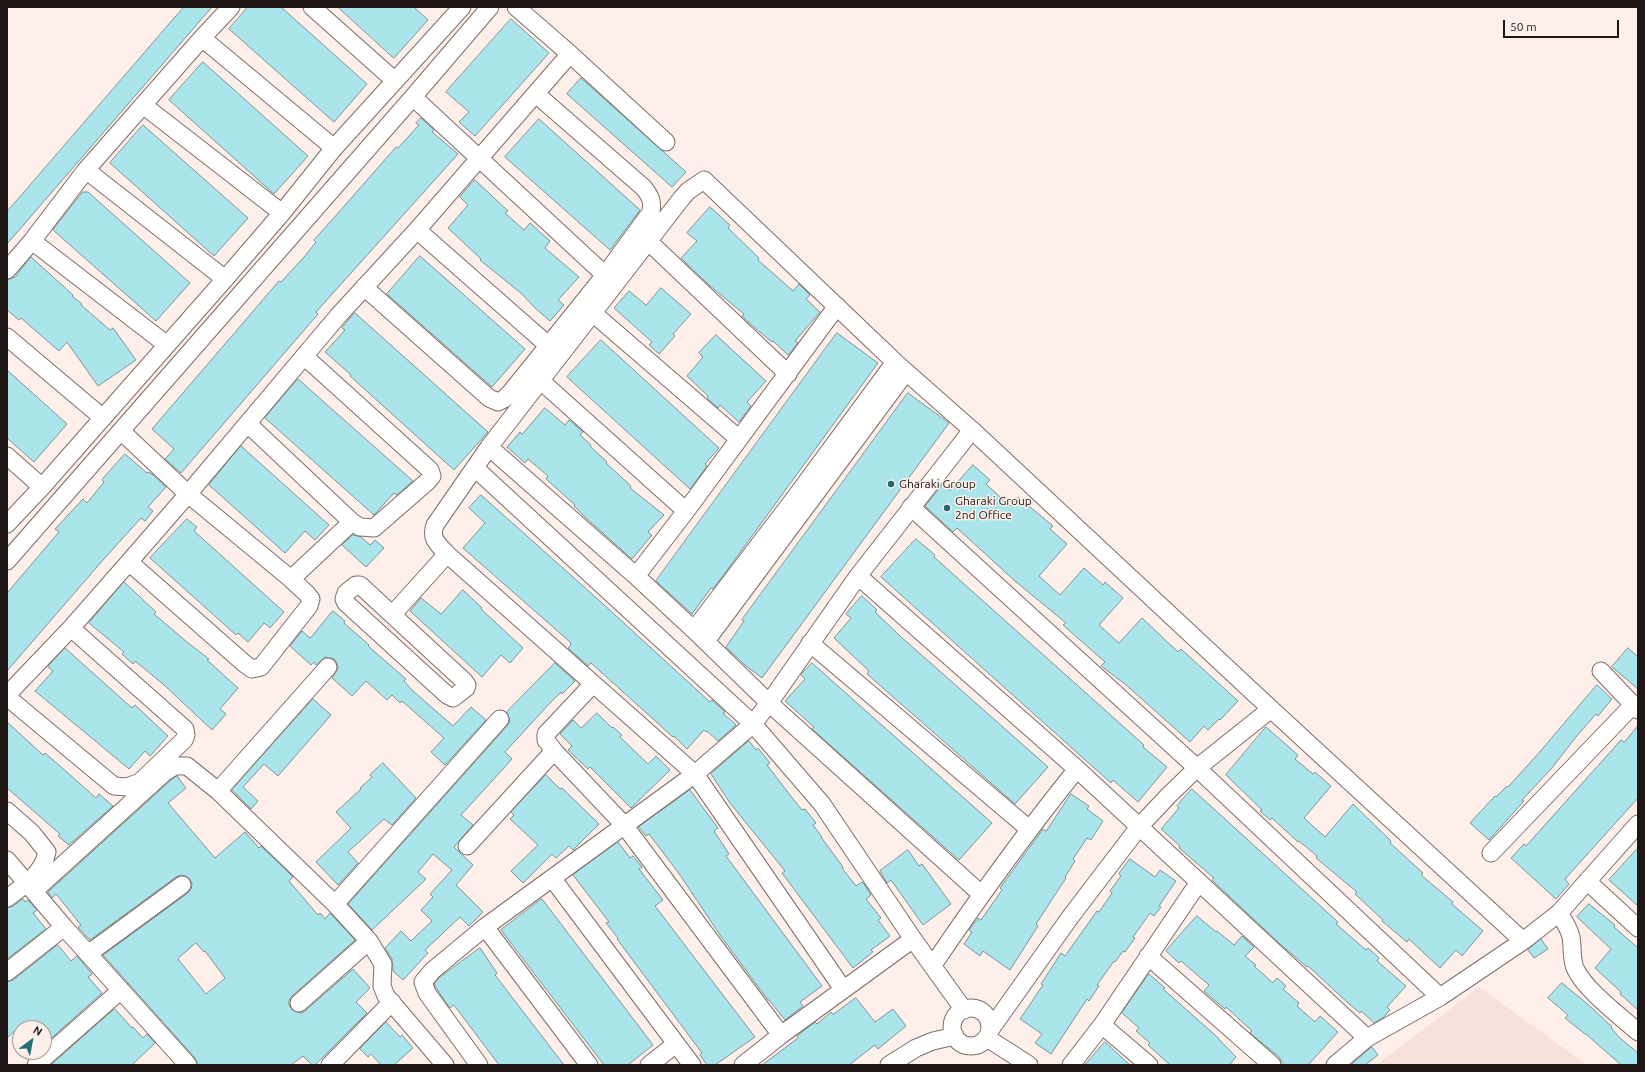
<!DOCTYPE html>
<html>
<head>
<meta charset="utf-8">
<style>
  body { margin:0 }
  #map { position:relative; width:1645px; height:1072px; overflow:hidden; background:#ffefea; font-family:Ubuntu,sans-serif }
  canvas { display:block }
  .frame { position:absolute; inset:0; border:8px solid #1d1614; pointer-events:none }
  .north { position:absolute; left:12px; top:1020px; width:40px; height:40px; box-sizing:border-box; background:#ffefea; border:1px solid #a59894; border-radius:50%; rotate:32deg; font-size:11px; font-weight:700; line-height:16px; text-align:center; color:#1d1614 }
  .north::after { content:''; display:block; margin:auto; width:14px; height:18px; background:#236d74; clip-path:polygon(50% 0,100% 100%,50% 72%,0 100%) }
  .scale { position:absolute; left:1503px; top:20px; width:116px; height:18px; box-sizing:border-box; border:2px solid #1d1614; border-top:0; padding-left:5px; font-size:12px; line-height:14px; white-space:nowrap; color:#1d1614; -webkit-text-stroke:3px #ffefea; paint-order:stroke }
</style>
</head>
<body>
<div id="map">
<canvas width="1645" height="1072"></canvas>
<div class="frame"></div>
<div class="north">N</div>
<div class="scale">50 m</div>
</div>
<script>
const context = document.querySelector('canvas').getContext('2d');
context.lineJoin = 'round';
function paint(path, color) {
  context.fillStyle = color;
  context.fill(path, 'evenodd');
}
function trace(path, color, width, dash) {
  context.strokeStyle = color;
  context.lineWidth = width;
  context.lineCap = dash ? 'butt' : 'round';
  context.setLineDash(dash || []);
  context.stroke(path);
}
function label(font, color, halo, rows, align = 'center') {
  context.font = font + ' Ubuntu,sans-serif';
  context.lineWidth = 3;
  context.setLineDash([]);
  context.textBaseline = 'middle';
  context.strokeStyle = halo;
  context.fillStyle = color;
  for (const [text, x, y, turn = 0] of rows) {
    context.save();
    context.translate(x, y);
    context.rotate((+turn || 0) * Math.PI / 180);
    context.textAlign = isNaN(turn) ? turn : align;
    if (halo) context.strokeText(text, 0, 0);
    context.fillText(text, 0, 0);
    context.restore();
  }
}
const built = new Path2D(`
  M1479,987L1587,1065H1376Z`);
const building = new Path2D(`
  M184,7H212L7,244V212Z
  M248,7H281L367,84L334,122L229,29Z
  M338,7H414L428,20L394,58Z
  M511,19L549,53L475,136L459,122L469,112L446,92Z
  M203,62L308,156L274,194L169,100Z
  M581,78L686,172L672,187L567,94Z
  M421,118L434,130L432,132L458,154L316,312L318,314L181,473L180,472L165,459L174,449L152,429L279,281L281,282L305,256L316,242L314,240L339,212L396,147L398,148L419,125L416,123Z
  M539,119L640,210L610,250L505,157Z
  M143,125L248,218L214,256L110,163Z
  M475,180L508,211L505,213L524,230L530,223L550,241L545,248L579,277L558,300L564,305L550,321L534,307L522,294L480,260L481,259L448,228L468,205L460,197Z
  M83,192H88L190,283L156,321L53,230Z
  M710,207L730,225L728,228L759,258L758,260L793,291L799,284L810,295L806,299L820,312L795,341L798,343L788,355L773,341L772,342L755,328L742,316L744,314L709,285L681,258L697,241L687,233Z
  M420,256L525,349L492,387L387,294Z
  M31,257L73,295L72,296L82,304L81,305L110,330L113,328L136,360L98,386L67,342L59,351L21,318L19,320L7,310V280L15,277Z
  M661,288L691,314L673,334L675,336L659,354L649,345L652,342L614,308L629,291L646,305Z
  M355,313L488,432L454,470L350,376L351,375L325,352L345,330L342,328Z
  M837,333L878,363L725,573L713,589L711,588L692,614L656,581Z
  M716,335L766,381L747,402L751,406L739,422L720,405L718,408L707,398L708,396L687,376L703,357L699,353Z
  M601,340L719,448L705,464L707,466L690,489L567,377Z
  M7,370L67,424L34,462L7,438Z
  M298,379L413,481L397,495L394,493L374,515L265,418Z
  M908,393L949,423L762,678L745,665L726,647L744,621L742,620Z
  M545,408L565,425L569,420L583,432L580,435L591,445L590,446L607,462L606,463L631,486L630,488L664,515L648,532L652,535L632,559L586,518L574,506L575,505L546,479L548,476L528,459L525,463L507,447L520,432L522,434Z
  M241,446L329,525L315,540L305,531L285,553L209,485Z
  M125,454L147,473L148,472L152,474L166,487L148,507L153,511L145,521L141,518L103,560L7,671V593L59,532L55,529L83,499L87,503L104,482L102,480Z
  M973,465L990,480L986,484L1010,506L1018,497L1053,526L1050,529L1067,544L1039,576L1060,595L1084,568L1103,585L1105,582L1123,598L1099,625L1119,643L1142,618L1178,652L1181,649L1238,701L1220,720L1219,719L1208,730L1204,726L1190,742L1125,684L1101,666L1105,662L1063,625L1066,623L1015,581L957,528L953,532L925,506L943,484L950,490Z
  M481,495L602,603L710,702L712,700L725,712L723,713L736,725L718,741L707,731L706,732L704,730L687,749L674,736L673,737L591,663L588,666L568,648L571,645L570,642L463,548L485,523L469,508Z
  M187,519L197,527L194,531L284,612L270,628L264,623L248,642L238,633L236,635L150,558Z
  M353,535L361,537L370,545L375,540L384,548L366,567L342,545Z
  M916,539L935,555L934,557L1144,745L1143,747L1167,767L1138,802L1113,780L1111,783L881,577Z
  M124,582L156,612L154,614L187,642L209,659L207,660L238,688L220,709L226,714L212,730L163,684L135,661L133,664L122,654L124,652L89,623Z
  M463,590L482,608L481,609L523,648L510,663L501,655L482,677L410,611L421,598L441,614Z
  M862,596L877,610L875,612L899,635L1048,767L1015,804L867,674L869,671L834,638L851,618L846,614Z
  M333,611L345,621L344,623L369,645L368,646L406,679L404,681L412,690L453,726L471,707L486,720L445,765L431,752L444,738L402,701L400,703L392,695L387,700L366,681L352,696L332,678L338,669L337,663L334,659L325,657L316,665L314,662L311,665L290,646L302,631L310,638Z
  M65,648L132,708L135,705L168,736L150,756L145,751L129,769L35,691L53,671L48,667Z
  M1628,648L1638,657V689L1612,667Z
  M555,663L575,681L562,694L561,692L550,703L505,752L512,759L461,815L473,825L454,847L473,865L456,885L483,912L469,926L460,917L425,950L428,953L403,980L393,971L392,959L385,948L401,931L411,941L432,921L421,910L433,897L430,894L452,870L433,854L418,872L426,879L372,930L348,904L507,726L510,721L507,712Z
  M812,663L992,823L959,860L812,729L814,727L785,701L805,679L801,675Z
  M1597,685L1612,699L1598,716L1596,714L1576,737L1551,769L1522,800L1524,801L1489,840L1470,823L1495,796L1496,797L1507,786L1508,787L1538,754Z
  M313,699L331,715L278,776L264,764L243,787L258,801L251,809L232,790Z
  M597,713L612,728L613,727L622,735L620,737L648,764L656,756L670,770L631,808L590,767L588,769L568,750L572,746L560,734L573,720L581,728Z
  M7,722L43,755L45,753L60,766L96,798L99,794L113,806L69,845L58,836L60,834L7,788Z
  M1638,726V798L1565,879L1569,884L1556,899L1511,858L1524,844L1526,846L1621,740L1624,742Z
  M1266,727L1298,755L1295,759L1313,774L1315,772L1331,786L1304,818L1325,837L1353,804L1391,841L1390,843L1423,873L1421,875L1453,902L1452,904L1483,931L1462,956L1456,950L1440,968L1409,939L1407,942L1382,921L1383,920L1355,894L1357,892L1316,858L1317,856L1299,841L1298,842L1272,818L1270,820L1260,811L1262,810L1226,775Z
  M749,741L756,750L758,748L770,763L767,765L790,795L802,810L805,809L816,823L813,825L822,837H821L843,867L842,868L856,886L862,882L864,884L871,895L866,899L881,918L878,920L890,936L871,950L873,952L853,968L782,873L785,871L730,803L711,774Z
  M383,763L416,798L392,825L384,819L348,852L358,863L338,885L316,862L351,828L336,812L361,789L360,788L372,777L370,775Z
  M546,775L560,789L562,788L599,824L573,850L569,846L556,858L552,854L523,883L511,871L538,845L510,819L514,815L511,812Z
  M177,776L186,788L168,803L215,858L245,832L259,848L261,846L293,877L289,881L318,915L320,913L325,919L330,913L355,940L292,996L289,1000V1005L292,1010L301,1013L305,1011L353,969L370,988L356,1002L367,1013L315,1065H312L303,1056L291,1065H198L195,1058L103,955L188,893L191,889L192,884L190,879L186,876L181,875L176,877L90,940L78,927L81,925L56,894L52,898L48,892L171,780ZM196,943L204,952L205,951L225,978L206,994L178,959Z
  M1192,789L1338,922L1336,924L1366,950L1368,948L1379,958L1377,961L1406,986L1387,1007L1390,1010L1384,1017L1374,1023L1361,1011L1360,1013L1348,1003L1308,966L1307,967L1279,943L1212,880L1214,878L1179,848L1180,846L1161,829L1179,808L1177,806Z
  M690,790L718,828L714,831L729,854L726,856L822,986L800,1002L803,1006L785,1020L769,1000H768L720,935L680,875L649,834L646,836L639,827Z
  M1071,794L1089,806L1087,809L1103,821L1091,840L1087,838L1073,859L1075,861L1065,877L1066,878L1036,924L1038,926L1010,970L983,951L980,956L964,944L972,932L969,930L978,918L981,920L1002,890L1000,888L1024,855L1043,829L1046,831Z
  M618,842L630,858L633,856L642,867L639,869L663,900L655,906L755,1037L715,1065H707L700,1055L702,1053L617,939L618,938L606,923L609,922L573,875Z
  M1638,848V906L1609,880Z
  M908,850L919,866L922,864L951,904L923,925L891,880L887,883L880,871Z
  M1130,859L1155,877L1160,870L1176,881L1159,906L1161,907L1154,916L1150,913L1133,937L1135,938L1125,952L1123,951L1115,962L1114,961L1097,985L1099,986L1089,1001L1087,999L1051,1054L1035,1043L1042,1034L1020,1019L1043,985L1041,984L1061,953L1065,956L1097,911L1099,912L1112,893L1110,891L1121,876L1119,874Z
  M23,899L25,902L28,900L37,910L33,913L46,929L7,959V908L13,906Z
  M542,899L653,1045L628,1065H604L501,930Z
  M1589,904L1615,925L1614,927L1638,948V1010L1620,994L1621,992L1595,968L1611,949L1577,917Z
  M1197,916L1216,932L1217,931L1234,945L1242,936L1254,947L1245,956L1256,965L1254,966L1273,983L1277,978L1286,986L1283,989L1299,1003L1297,1006L1315,1022L1320,1016L1338,1032L1308,1065H1284L1279,1057L1250,1033L1252,1031L1226,1007L1225,1009L1204,991L1209,985L1181,961L1179,963L1166,951Z
  M1541,939L1548,949L1534,958L1528,950Z
  M58,945L71,961L77,956L92,974L88,977L102,993L48,1041L44,1037V1028L19,1027L7,1038V982L13,980Z
  M480,948L497,973L495,975L564,1065H499L454,1005L450,1008L436,988L434,984L439,978Z
  M1149,974L1165,988L1163,989L1214,1034L1236,1057L1229,1065H1170L1148,1045L1150,1043L1136,1031L1139,1028L1122,1013Z
  M1562,983L1591,1007L1612,1027L1611,1028L1620,1038L1638,1053V1065H1621L1586,1034H1585L1565,1018L1568,1015L1548,998Z
  M856,998L875,1022L893,1009L906,1026L878,1049L875,1045L849,1065H762L798,1038L797,1036L815,1022L817,1024L831,1012L833,1014Z
  M115,1009L132,1028L133,1027L143,1038L147,1034L155,1043L132,1065H51Z
  M386,1022L400,1037L402,1035L413,1048L394,1065H381L371,1054L368,1057L360,1049Z
  M1105,1042L1130,1065H1085Z
  M1372,1047L1378,1055L1365,1065H1351Z`);
const minor = new Path2D(`
  M312,7L394,80
  M516,7L570,54L666,142
  M202,38L334,148
  M413,97L605,275
  M143,105L282,213
  M86,170L225,279
  M417,230L549,346
  M32,241L167,345
  M648,241L788,374
  M7,270L32,241L86,170L202,38L231,7
  M364,287L489,398L498,402L504,399L511,392L605,275L651,212C653,201 650,196 644,188L536,94
  M594,314L739,439
  M7,337L103,418
  M541,381L686,511
  M248,424L352,522L360,527L374,528L428,481L432,476L430,470L304,356
  M121,431L188,494L291,579L307,594L311,599L309,606L261,667L252,669L245,664L129,562
  M489,447L636,576L694,630L769,703L981,894
  M7,456L42,487
  M475,468L753,724L822,804L913,939L964,1010
  M911,507L1197,768L1440,997
  M7,524L42,487L225,279L282,213L334,148L462,7
  M7,561L413,97L490,7
  M636,576L686,511L837,306
  M858,576L1077,769L1367,1038
  M291,579L352,522
  M356,585H360L464,681L467,685L466,688L453,698L447,695L346,603L344,599L346,593Z
  M393,614L447,554
  M694,630L794,499L895,362
  M706,641L906,372
  M810,643L1029,829
  M1601,671L1638,710
  M593,684L546,734V740L554,751L624,825L781,1035
  M7,695L71,628L129,562L188,494L338,316L417,230L570,54
  M7,697L114,786L127,787L140,782L184,740L186,735L185,729L71,628
  M218,791L328,667
  M7,811L32,833L47,852C43,873 24,886 7,898
  M467,846L554,751
  M1491,853L1633,705
  M7,860L64,927L188,1065
  M552,878L692,1065
  M1587,881L1638,928
  M34,891L165,772L175,766H187L218,791L335,904L500,719
  M335,904L369,941L383,964L382,986L386,996L445,1065
  M1559,913C1564,921 1569,928 1571,937C1573,948 1571,958 1575,968C1584,989 1620,1016 1638,1032
  M485,927L589,1065
  M88,954L182,885
  M1148,956L1272,1065
  M933,965C979,897 1026,832 1077,769
  M7,972L64,927
  M843,989L695,774L447,554C438,544 430,539 435,525L489,447L681,199L688,191L704,180L895,362L972,430L1271,709L1523,941
  M299,1003L369,941
  M952 1027a19 19 0 1 1 38 0a19 19 0 1 1-38 0Z
  M1102,1025L1149,1065
  M990,1030L1071,916L1139,827L1169,795L1197,768L1271,709
  M987,1038L1029,1065
  M36,1065L121,990
  M330,1065L392,1002
  M479,1065L427,993L423,982L432,971L485,927L695,774L753,724L769,703L858,576L972,430
  M649,1065L676,1044
  M743,1065L781,1035L913,939
  M889,1065L916,1048L933,1041L955,1036
  M1071,1065L1102,1025L1199,882
  M1335,1065L1367,1038L1440,997L1523,941L1559,913L1638,824`);
const markers = [
  [891,484,4,"#236d74"],
  [947,508,4,"#236d74"]
];
const poiNames = [
  ["Gharaki Group",899,484],
  ["Gharaki Group",955,501],
  ["2nd Office",955,515]
];
paint(built, '#f7e1d9');
paint(building, '#a9e5ea');
trace(building, '#7f9395', 1);
trace(minor, '#7e6d67', 19);
trace(minor, '#fff', 17);
for (const [x, y, r, color] of markers) {
  const dot = new Path2D();
  dot.arc(x, y, r, 0, 2 * Math.PI);
  context.fillStyle = color;
  context.fill(dot);
  trace(dot, '#ffefea', 1.5);
}
label('12px', '#1d1614', '#ffefea', poiNames, 'left');
</script>
</body>
</html>
